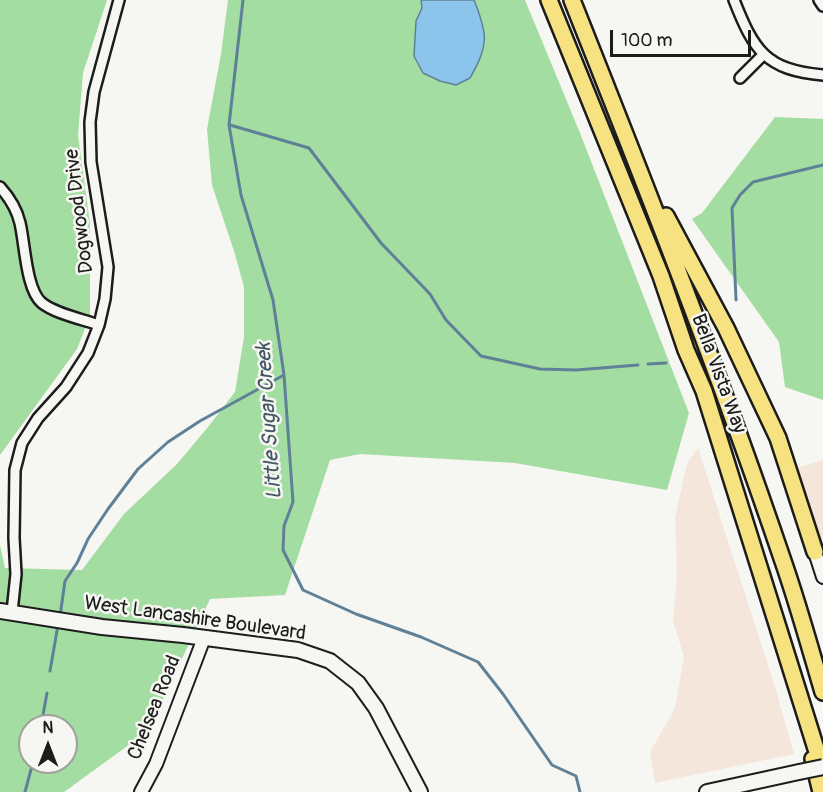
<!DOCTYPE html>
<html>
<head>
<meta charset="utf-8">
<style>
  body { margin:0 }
  #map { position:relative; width:823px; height:792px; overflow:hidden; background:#f6f6f2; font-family:Pangolin,sans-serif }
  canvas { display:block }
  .north { position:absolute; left:18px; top:714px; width:60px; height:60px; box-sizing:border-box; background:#f6f6f2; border:2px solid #9f9f9c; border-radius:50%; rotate:0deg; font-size:16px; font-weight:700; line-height:24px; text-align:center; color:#1c1c1c }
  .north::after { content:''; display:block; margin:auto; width:21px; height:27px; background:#1c1c1c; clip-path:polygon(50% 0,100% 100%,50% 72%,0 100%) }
  .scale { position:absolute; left:610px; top:30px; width:141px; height:27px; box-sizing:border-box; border:3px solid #1c1c1c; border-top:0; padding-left:8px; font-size:18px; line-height:21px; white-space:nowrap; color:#1c1c1c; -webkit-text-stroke:4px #f6f6f2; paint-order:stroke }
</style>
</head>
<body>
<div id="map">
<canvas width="823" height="792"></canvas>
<div class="north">N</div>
<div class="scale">100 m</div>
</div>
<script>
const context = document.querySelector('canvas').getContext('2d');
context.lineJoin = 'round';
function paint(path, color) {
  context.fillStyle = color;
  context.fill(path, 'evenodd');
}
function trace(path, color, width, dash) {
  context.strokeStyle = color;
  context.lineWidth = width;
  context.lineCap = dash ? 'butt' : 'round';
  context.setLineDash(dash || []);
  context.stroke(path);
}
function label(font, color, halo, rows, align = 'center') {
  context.font = font + ' Pangolin,sans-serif';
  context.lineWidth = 5;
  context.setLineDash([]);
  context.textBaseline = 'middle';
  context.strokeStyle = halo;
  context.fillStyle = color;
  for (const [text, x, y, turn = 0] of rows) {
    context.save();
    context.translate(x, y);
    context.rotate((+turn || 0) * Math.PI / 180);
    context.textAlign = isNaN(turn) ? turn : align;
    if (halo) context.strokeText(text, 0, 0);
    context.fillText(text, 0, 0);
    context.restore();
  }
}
const built = new Path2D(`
  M698,448L776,690L794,754L655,783L650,752L675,708L684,656L673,622L677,573L675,518L687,463Z
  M823,460V539L819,541L797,468Z`);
const green = new Path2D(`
  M0,0H107L83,73L78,135L90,224V316L77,349L0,455Z
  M228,0H525L580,133L689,413L667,490L515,463L360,454L330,460L285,595L210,599L148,731L64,792H0V545L5,568L82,570L124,514L177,464L208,427L235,392L244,337V287L234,251L212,185L207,129L221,54ZM30,726H66V762H30Z
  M775,117L823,119V400L785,387L779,342L692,219L702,213Z`);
const water = new Path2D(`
  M421,0H474C478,9 486,32 484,42C483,55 476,67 470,78L456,85L440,81L423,73L414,56L416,21L422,8Z`);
const stream = new Path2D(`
  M243,0L229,125L241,195L273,300L284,375L293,502L284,526L283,550L303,590L356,614L421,637L478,662L503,694L552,765L576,776L580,792
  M230,125L309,148L381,243L430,294L446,320L481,356L540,369L576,370L638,365
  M736,300L732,208L740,195L753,182L823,165
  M648,364L666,363
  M60,616L65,581L77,563L88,539L108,509L138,469L168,442L200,421L284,375
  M50,671L58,625
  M41,726L47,693
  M25,792L33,762`);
const minor = new Path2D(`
  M734,0C754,51 766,70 823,75
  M819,0L823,6
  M740,78L763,55
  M0,187C9,197 17,210 20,223C25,244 26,290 42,303C56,314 82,319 99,325
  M12,612L16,574L14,538L15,470L22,443L38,418L66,387L88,353L99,325L105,299L108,267L91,162L90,122L94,92L119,0`);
const tertiary = new Path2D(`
  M815,552L823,577
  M141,792L156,764L204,638`);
const secondary = new Path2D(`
  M0,611L102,627L183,635L298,650L330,661L358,683L376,708L420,792
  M707,792L799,772`);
const primary = new Path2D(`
  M549,0L661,276L686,350L704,391L823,771
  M572,0C646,186 719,372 783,561C798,604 810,648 823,692
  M666,216L726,328L778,438L815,552
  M813,759L821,792`);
const secondaryBridge = new Path2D(`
  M799,772L823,767`);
const streetNames = [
  ["Dogwood Drive",80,211,-97],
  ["Bella Vista Way",718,374,70],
  ["West Lancashire Boulevard",195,619,8],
  ["Chelsea Road",155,708,-68]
];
const waterNames = [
  ["Little Sugar Creek",270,421,-94]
];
paint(built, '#f5e6db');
paint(green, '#a4dda1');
paint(water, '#8cc5eb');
trace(water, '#5f8198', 1.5);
trace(stream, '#5f8198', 3);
trace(minor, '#1c1c1c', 14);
trace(tertiary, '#1c1c1c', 16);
trace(secondary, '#1c1c1c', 18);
trace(primary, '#1c1c1c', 20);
trace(minor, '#f6f6f2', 9);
trace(tertiary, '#f6f6f2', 12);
trace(secondary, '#f6f6f2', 14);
trace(primary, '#f6e281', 15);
trace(secondaryBridge, '#1c1c1c', 18, []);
trace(secondaryBridge, '#f6f6f2', 14);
label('20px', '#1c1c1c', '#f6f6f2', streetNames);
label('italic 21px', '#435764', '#f6f6f2', waterNames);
</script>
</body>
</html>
